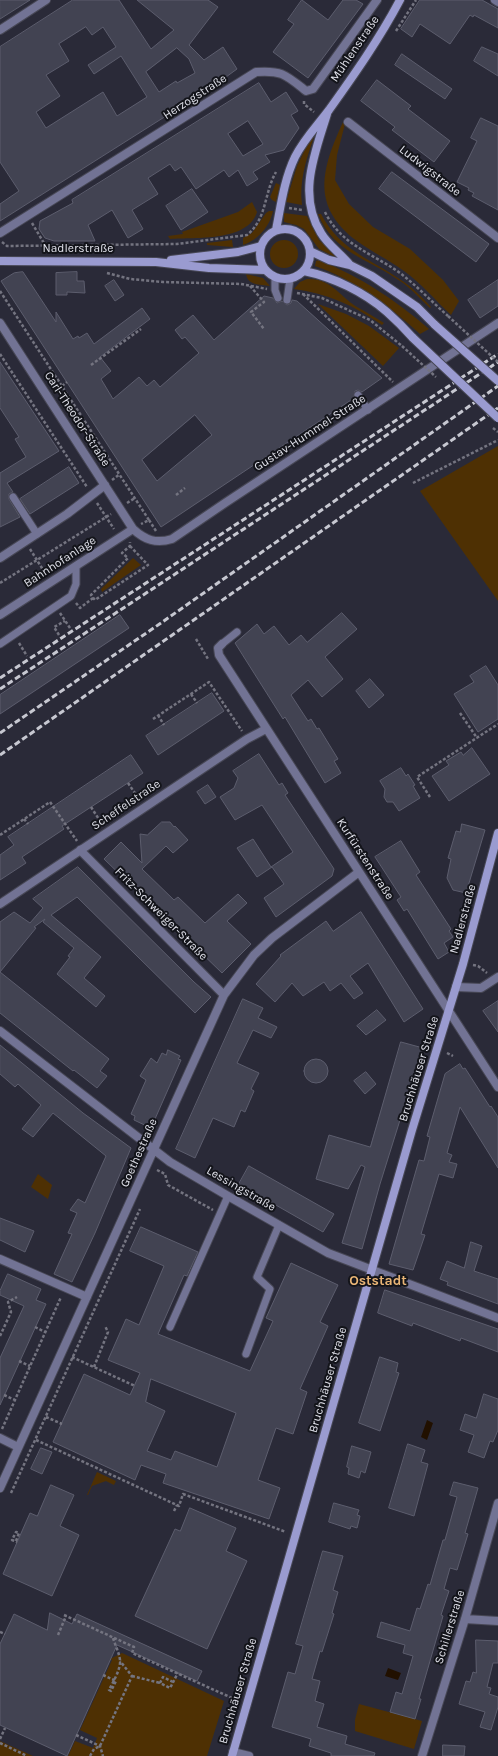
<!DOCTYPE html>
<html>
<head>
<meta charset="utf-8">
<style>
  body { margin:0 }
  canvas { display:block; background:#2a2a38 }
</style>
</head>
<body>
<canvas width="498" height="1756"></canvas>
<script>
const context = document.querySelector('canvas').getContext('2d');
context.lineJoin = 'round';
function paint(path, color) {
  context.fillStyle = color;
  context.fill(path, 'evenodd');
}
function trace(path, color, width, dash) {
  context.strokeStyle = color;
  context.lineWidth = width;
  context.lineCap = dash ? 'butt' : 'round';
  context.setLineDash(dash || []);
  context.stroke(path);
}
function label(font, color, halo, rows, align = 'center') {
  context.font = font + ' Karla,sans-serif';
  context.lineWidth = 4;
  context.setLineDash([]);
  context.textBaseline = 'middle';
  context.strokeStyle = halo;
  context.fillStyle = color;
  for (const [text, x, y, turn = 0] of rows) {
    context.save();
    context.translate(x, y);
    context.rotate((+turn || 0) * Math.PI / 180);
    context.textAlign = isNaN(turn) ? turn : align;
    if (halo) context.strokeText(text, 0, 0);
    context.fillText(text, 0, 0);
    context.restore();
  }
}
const green = new Path2D(`
  M343,122L345,124L337,155L335,180L349,204L373,227L410,249L443,280L459,301L451,315C436,301 421,283 404,271C389,260 372,252 357,241C310,206 322,168 343,122Z
  M312,135H314V137C306,160 299,181 302,205L286,202L297,166Z
  M276,183L280,185L276,202L272,200L270,197Z
  M252,202L257,212C248,242 195,237 170,239L168,236L183,234L182,232L238,212Z
  M269,211H273C270,226 258,240 243,245V238L252,233L266,213Z
  M284,213L307,216L319,240L336,255L335,257L319,249L304,229L296,225L284,222Z
  M318,214H321C340,250 369,258 401,280C412,287 422,297 431,307L430,308C420,299 411,288 400,281C367,258 334,253 318,214Z
  M232,240L233,247L207,245V243Z
  M270 254a14 14 0 1 1 28 0a14 14 0 1 1-28 0Z
  M319,260C362,278 393,298 429,329L420,334C389,306 355,280 315,266L316,261Z
  M246,274L263,278L270,286C260,284 248,286 246,274Z
  M307,279C331,278 338,295 357,307C366,312 375,317 384,323L382,325C355,306 327,293 294,289L300,282Z
  M318,304L346,314L369,326L399,348L383,366Z
  M498,446V601L420,491Z
  M133,558L141,565L102,592L101,589Z
  M38,1174L52,1185L48,1199L31,1187Z
  M97,1472L116,1481L114,1485L106,1481L92,1486L88,1495H87Z
  M122,1653L224,1701L207,1756H68L75,1741L93,1748L97,1738L80,1730L112,1660L110,1659Z
  M359,1704L422,1721L414,1749L355,1731V1720Z
  M0,1741L33,1756H0Z`);
const water = new Path2D(`
  M427,1420L433,1423L427,1440L421,1437Z
  M388,1668L401,1673L398,1680L385,1676Z`);
const building = new Path2D(`
  M0,0H30L0,19Z
  M73,0H119L151,49L174,30L137,0H208L218,7L189,45L204,60L223,47L237,69L215,85L0,221V204L19,191L0,162V47ZM86,27L92,35L103,27L116,47L88,65L94,74L121,56L147,97L117,116L103,92L46,128L36,112L60,96L46,75L69,61L59,44ZM177,48L189,59L195,73L177,83L176,81L159,92L146,72Z
  M302,0L328,20L343,0H356L363,4L308,78L273,52L294,24L288,20Z
  M420,0H482L498,9V28L474,15L473,17L470,15L450,44L420,24L412,37L401,29Z
  M482,47L498,54V76L474,61Z
  M402,54L452,89L445,99L395,65Z
  M377,80L411,106L408,109L450,141L434,162L392,130L395,127L361,101Z
  M259,83L271,102L286,92L298,111L291,115L299,128L284,150L265,155L270,162L253,172L258,179L247,186L238,170L229,177L224,170L196,189L181,167L175,171L170,164L148,178L158,194L132,210L143,229L128,238L112,210L88,225L95,241H54L45,238L39,229L40,221L73,203L72,200ZM248,121L263,144L243,156L228,134Z
  M481,118L498,126V210L472,196L474,193L468,190L469,188L457,182L477,141L471,138Z
  M392,172L489,244L476,262L379,189Z
  M192,189L208,212L181,230L166,206Z
  M23,272L56,322V312L73,339L78,336L79,338L87,333L94,344L142,308L150,319L100,357L111,371L101,379L113,399L139,377L147,386L154,380L160,387L199,353L185,337L182,339L175,330L193,315L214,340L264,296L273,298L277,303L282,301L287,305L291,303L292,300L297,301L382,378L362,392L358,390L355,391L354,398L161,527L1,281L14,273ZM195,415L212,435L157,481L142,460Z
  M77,272V281H84L85,293L67,292V295H56V273Z
  M114,280L124,295L115,301L105,286Z
  M498,280V306L480,318L468,300Z
  M0,362L59,451L7,483L13,492L9,494V499L20,517L0,527V473L26,457L15,439L19,437L0,408Z
  M69,467L79,483L30,514L20,499Z
  M342,613L357,629L325,657L343,679L322,697L308,680L291,695L308,721L311,719L317,729L319,728L338,759L334,761L341,773L325,783L285,717L283,719L235,643L257,624L264,634L274,626L289,645L301,635L307,642Z
  M120,615L129,628L0,714V695Z
  M486,666L498,685V719L478,732L454,694L474,682L470,676Z
  M370,679L384,695L369,708L356,691Z
  M212,693L224,711L158,755L146,736Z
  M472,748L490,774L449,801L432,776L449,765L446,761L461,752L463,755Z
  M259,754L279,785L282,783L288,793L285,795L334,869L332,876L276,917L264,898L284,884L272,867L257,877L237,848L253,839L271,867L293,852L262,805L235,820L220,797L234,788L238,778L233,771Z
  M131,755L143,773L62,826L64,829L22,857L26,863L0,880V855L14,845L8,837Z
  M401,768L406,776L408,774L415,785L413,786L420,798L399,811L393,802H387L384,797L385,789L380,781Z
  M208,785L216,797L205,804L197,792Z
  M162,822H170L174,827L175,826L188,840L173,853L166,846L142,869L174,900L178,897L205,923L238,894L247,903L227,921L251,944L222,973L104,859L121,842L142,863L140,834L147,835Z
  M462,824L485,830L466,893L453,890L447,878L451,859L448,858L456,831L460,832Z
  M401,841L420,872L416,875L451,929L449,931L453,937L444,943L449,952L438,959L407,909L404,911L397,900L401,897L375,857Z
  M78,867L194,982L211,997L195,1013L77,897L51,915L101,957L84,978L105,996L96,1007L57,974L70,957L68,956L74,948L43,922L45,919L34,927L36,928L0,972V922L14,912L30,923L43,908L33,899Z
  M361,912L423,1009L404,1022L368,963L350,976L363,993L354,999L341,983L330,991L324,982L303,996L292,983L275,1002L256,984L281,956L280,955L326,921L333,931Z
  M0,972L109,1059L100,1071L107,1076L97,1088L74,1070L73,1071L0,1013Z
  M243,999L263,1008L258,1018L277,1027L271,1038L253,1030L237,1063L259,1073L251,1089L254,1091L245,1112L241,1110L234,1127L213,1118L195,1158L176,1149Z
  M498,1001V1032L483,1011Z
  M377,1010L386,1020L366,1035L357,1026Z
  M401,1042L423,1048L402,1121L400,1120L380,1184L362,1249L342,1243L365,1167L361,1165L348,1189L316,1179L329,1135L370,1147Z
  M0,1045L83,1113L131,1148L95,1233L72,1282L54,1274L72,1234L68,1233L77,1213L70,1210L78,1199L85,1203L106,1156L53,1113L33,1137L22,1129L41,1105L18,1084L15,1087L0,1074Z
  M168,1050L180,1056L178,1059L181,1060L151,1128L134,1120L135,1116L131,1114L146,1080L140,1076L151,1058L157,1063L162,1053L166,1055Z
  M304 1071a12 12 0 1 1 24 0a12 12 0 1 1-24 0Z
  M460,1064L463,1069L465,1068L490,1107L491,1106L498,1117V1168L460,1107L447,1153L452,1155L449,1162L457,1164L453,1178L439,1174L421,1234L425,1235L413,1270L389,1264L419,1160L424,1161L430,1137L427,1136L445,1074Z
  M366,1072L376,1084L365,1094L354,1081Z
  M249,1166L334,1214L323,1232L239,1184Z
  M0,1218L34,1231L25,1252L0,1240Z
  M141,1227L198,1252L187,1276L184,1275L158,1334L250,1371L273,1321L266,1318L291,1263L338,1285L320,1322L328,1326L300,1389L307,1392L293,1434L276,1428L258,1480L280,1488L269,1519L163,1483L166,1474L141,1465L135,1480L53,1442L84,1374L130,1395L140,1373L108,1360L126,1319L139,1325L164,1266L130,1251ZM151,1379L236,1413L217,1467L175,1451L171,1460L147,1451L165,1411L146,1402Z
  M471,1242L482,1246L474,1271L498,1279V1304L447,1285L448,1282L440,1279L447,1261L464,1268Z
  M8,1274L41,1289L36,1300L46,1304L0,1405V1358L24,1306L0,1295V1291Z
  M385,1290L498,1329V1352L461,1338L460,1341L413,1323L412,1326L378,1313Z
  M380,1357L398,1363L396,1372L399,1373L380,1431L359,1423Z
  M484,1394L498,1399V1430L493,1442L490,1441L484,1458L468,1452L474,1435L460,1430L465,1414L476,1418Z
  M408,1444L425,1450L421,1462L428,1464L414,1516L389,1508Z
  M352,1446L371,1452L365,1473L361,1471L359,1478L348,1474L349,1468L347,1467Z
  M41,1448L52,1452L42,1474L31,1469Z
  M454,1482L478,1488L465,1533L468,1534L457,1570L450,1568L444,1589L449,1591L441,1615L443,1616L419,1699H421L415,1719L390,1712L396,1692L402,1694L413,1656L403,1653L405,1645L377,1637L381,1622L410,1631L417,1608L420,1609L428,1584L430,1585L443,1540H445L457,1497L450,1495Z
  M51,1485L74,1495L60,1526L79,1535L52,1596L3,1574L30,1513L37,1516Z
  M334,1503L359,1510L357,1515L360,1516L357,1528L351,1526L350,1529L329,1522Z
  M190,1508L236,1528L226,1551L247,1561L207,1649L135,1616L175,1529L180,1531Z
  M323,1551L343,1556L333,1590L338,1592L332,1613L334,1614L322,1652L320,1651L312,1679L320,1681L315,1701L324,1704L317,1727L347,1736L345,1744L375,1753L374,1756H331V1753L309,1746L311,1739L272,1727L288,1672L295,1674L303,1646L296,1644Z
  M50,1613L72,1624L77,1614L202,1671L197,1681L117,1645L67,1756L0,1725V1644L14,1614L47,1630Z
  M476,1640L498,1641V1663H493L487,1687L491,1688L489,1694L498,1697V1707L491,1730L480,1727L485,1712L459,1704L466,1681L470,1682L473,1672L476,1673Z
  M443,1745L465,1746L464,1756H443Z`);
const path = new Path2D(`
  M396,31L416,0
  M304,101V104L314,112
  M289,208L302,210
  M325,212C341,245 372,253 400,273C417,286 432,302 448,316
  M32,223L45,245
  M2,242L7,246L177,244L247,235C267,219 264,193 276,172
  M107,273L130,279L163,282L241,284L267,289
  M250,286L264,302L251,312L264,329
  M0,291L149,520L141,524
  M297,293L322,298L370,320L402,346
  M303,294L393,382
  M0,354L87,487
  M91,365L141,329
  M62,386L67,382
  M112,480L120,474
  M413,483L498,440
  M176,495L185,488
  M97,503L114,529
  M127,503L135,498
  M149,520L156,531
  M130,546L148,565L95,600L91,595L128,558L122,553L130,546V542
  M30,549L45,573
  M0,583L111,514
  M76,603L80,608L93,598
  M60,613L70,628
  M59,635L54,627L65,621
  M196,639L208,659
  M19,643L27,656
  M191,694L197,703
  M460,713L477,738
  M158,715L164,725
  M153,719L209,682L242,731
  M128,783L139,799
  M430,797L417,777L498,724
  M91,807L102,824
  M24,819L28,824
  M0,835L50,802L77,841
  M473,965L478,966L487,973
  M447,1053L453,1056
  M157,1170L165,1174L168,1185L213,1210
  M35,1327L45,1332
  M0,1336L11,1312L8,1302L17,1297
  M72,1357L135,1386
  M19,1361L30,1366
  M94,1367L108,1332L105,1326
  M4,1395L15,1400
  M46,1417L62,1424
  M2,1429L61,1297
  M36,1440L179,1506L183,1494L286,1532
  M11,1493L140,1209
  M174,1511L177,1505
  M16,1541L19,1533L16,1532L12,1540L17,1542
  M64,1615L134,1647L132,1653L232,1698
  M0,1632L5,1634
  M58,1635L66,1616
  M103,1675L116,1681L111,1691L109,1690C113,1682 121,1669 120,1660C119,1652 115,1645 113,1638
  M132,1676L160,1683
  M173,1682L163,1677L160,1683L170,1688C173,1683 175,1678 178,1673
  M76,1735L100,1746L103,1756
  M0,1739L5,1728
  M0,1743L27,1756
  M90,1756L94,1749L100,1746L132,1676L120,1661`);
const lane = new Path2D(`
  M275,277V290L278,298
  M287,300L290,279
  M358,395L368,410
  M13,497L37,534
  M0,644L71,596L76,584V566
  M222,644L237,632
  M170,1327L228,1196
  M246,1354L270,1289L257,1277L279,1225`);
const street = new Path2D(`
  M495,0L498,2
  M0,30L46,0
  M348,122L498,238
  M0,233L256,72C282,70 286,75 306,91L313,89L377,0
  M0,323L133,529C145,540 156,544 172,539L225,503L498,323
  M0,558L67,514L105,485
  M0,615L133,529
  M222,644L218,648L219,655L498,1087
  M80,850L224,995
  M0,904L247,739L266,729
  M456,987L481,988L498,977
  M0,1031L170,1162L228,1196L328,1253L498,1318
  M0,1259L87,1297
  M0,1438L18,1447
  M0,1488L224,995L254,955L272,938L359,872
  M465,1619L498,1621
  M233,1752L249,1756
  M422,1756L465,1619L498,1503`);
const secondary = new Path2D(`
  M327,114C315,153 297,195 321,233C328,245 341,254 350,265
  M260 254a25 25 0 1 1 50 0a25 25 0 1 1-50 0Z
  M276,230C281,205 284,180 295,157C304,139 317,126 329,110C354,75 380,38 400,0
  M310,251L329,260L350,265L372,276L417,307L435,325
  M171,260L238,252L261,246
  M0,261L156,262L209,268L265,270
  M304,271C333,277 364,292 387,312C396,320 405,329 413,338
  M232,1756L412,1130L463,964L498,833`);
const rail = new Path2D(`
  M0,678L498,354
  M0,689L498,362
  M0,733L161,623L498,386
  M0,755L498,408`);
const pathBridge = new Path2D(`
  M448,316L498,362
  M402,346L436,377
  M493,428L498,432`);
const secondaryBridge = new Path2D(`
  M435,325L498,381
  M413,338L498,418`);
const streetNames = [
  ["Mühlenstraße",355,49,-56],
  ["Herzogstraße",195,97,-33],
  ["Ludwigstraße",430,171,38],
  ["Nadlerstraße",78,249],
  ["Carl-Theodor-Straße",77,419,57],
  ["Gustav-Hummel-Straße",310,433,-33],
  ["Bahnhofanlage",60,562,-33],
  ["Scheffelstraße",126,805,-34],
  ["Kurfürstenstraße",365,859,57],
  ["Fritz-Schweiger-Straße",161,914,45],
  ["Nadlerstraße",463,919,-75],
  ["Bruchhäuser Straße",419,1069,-73],
  ["Goethestraße",139,1153,-66],
  ["Lessingstraße",241,1189,30],
  ["Bruchhäuser Straße",328,1380,-74],
  ["Schillerstraße",450,1627,-73],
  ["Bruchhäuser Straße",238,1691,-74]
];
const quarterNames = [
  ["Oststadt",378,1281]
];
paint(green, '#4e3003');
paint(water, '#211000');
paint(building, '#424352');
trace(building, '#5c5d6d', 1);
trace(lane, '#474755', 9);
trace(street, '#474755', 10);
trace(secondary, '#474755', 10);
trace(path, '#747480', 2.5, [3, 2]);
trace(lane, '#727394', 7);
trace(street, '#727394', 8);
trace(secondary, '#9a9bd0', 8);
trace(rail, '#c7c8d1', 3, [6, 3]);
trace(secondaryBridge, '#474755', 10, []);
trace(pathBridge, '#747480', 2.5, [3, 2]);
trace(secondaryBridge, '#9a9bd0', 8);
label('12px', '#e1e2eb', '#13141a', streetNames);
label('bold 14px', '#e9b576', '#13141a', quarterNames);
</script>
</body>
</html>
